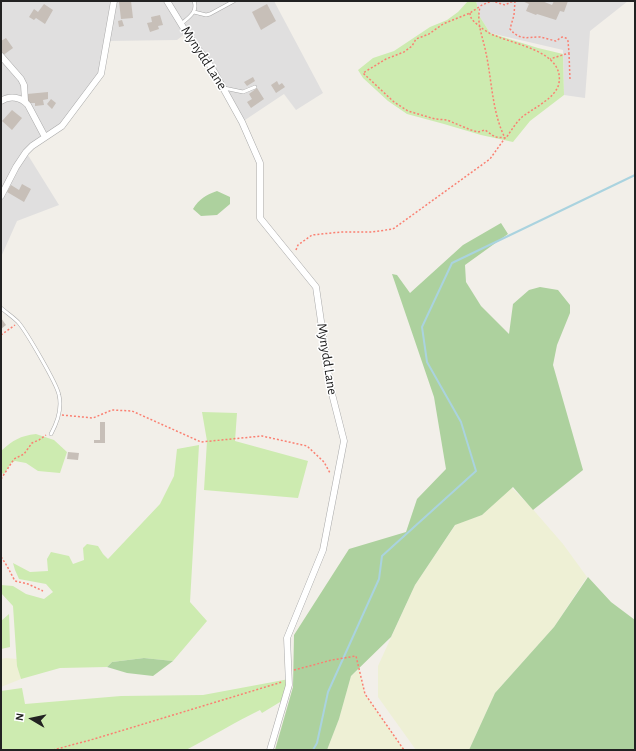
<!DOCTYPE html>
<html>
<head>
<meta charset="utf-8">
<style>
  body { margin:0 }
  #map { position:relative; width:636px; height:751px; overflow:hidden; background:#f2efe9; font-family:"Alegreya Sans",sans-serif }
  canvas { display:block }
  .frame { position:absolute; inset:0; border:2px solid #222; pointer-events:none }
  .north { position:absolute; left:12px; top:699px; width:40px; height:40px; -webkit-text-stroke:3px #fff; paint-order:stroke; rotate:279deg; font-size:11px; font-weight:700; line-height:16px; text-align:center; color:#222 }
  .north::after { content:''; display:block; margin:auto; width:14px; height:18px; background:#222; clip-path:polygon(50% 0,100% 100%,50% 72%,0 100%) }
</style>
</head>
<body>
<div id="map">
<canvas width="636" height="751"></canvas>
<div class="frame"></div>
<div class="north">N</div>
</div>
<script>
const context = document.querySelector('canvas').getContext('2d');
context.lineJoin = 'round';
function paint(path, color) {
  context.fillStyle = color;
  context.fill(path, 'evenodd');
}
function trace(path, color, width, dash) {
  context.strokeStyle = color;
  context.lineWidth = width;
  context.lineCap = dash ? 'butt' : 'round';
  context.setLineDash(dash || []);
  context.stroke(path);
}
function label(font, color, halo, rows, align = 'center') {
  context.font = font + ' "Alegreya Sans",sans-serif';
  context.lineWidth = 3;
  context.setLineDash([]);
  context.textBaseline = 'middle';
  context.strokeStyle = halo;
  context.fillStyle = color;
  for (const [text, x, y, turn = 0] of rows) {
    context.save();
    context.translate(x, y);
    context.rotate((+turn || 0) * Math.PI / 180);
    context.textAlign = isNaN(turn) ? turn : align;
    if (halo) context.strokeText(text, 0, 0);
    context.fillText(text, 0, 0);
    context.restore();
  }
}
const residential = new Path2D(`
  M1,1H274L323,93L296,110L284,94L242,122L212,68L186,33L177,40L107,41L101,74L62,126L26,152L59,205L17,221L1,257Z
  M476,1H628L590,31L585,98L564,95L563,50L490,33L480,17Z`);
const farmland = new Path2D(`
  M511,487L530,506L563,544L587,577L554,627L495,693L469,750H416L378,697V666L415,585L456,524L482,515Z
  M6,658L17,659L21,679L1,687V659Z
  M359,669L365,694L404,750H327L339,719L351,676Z`);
const grass = new Path2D(`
  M468,1H476L480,17L490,33L538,48L563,54L564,95L530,121L513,142L481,135L444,124L407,114L388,101L363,78L358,70L373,58L394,51L430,27L447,20L458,12Z
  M202,412L237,413L235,441L308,461L298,498L204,490L207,441Z
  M36,434L54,440L67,452L60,473L38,471L26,463L15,461L11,463L4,474L1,473V451C13,440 20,436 36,434Z
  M199,445L190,602L207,621L173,661L144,658L112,662L107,667L60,668L21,679L17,666L13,606L1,593V585L13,586L26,594L44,599L53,592L46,584L19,579L15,570L13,563L30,572L48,571L47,559L51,552L69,556L73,564L84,560L83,548L87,544L98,546L103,554L108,559L160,504L174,476L177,449Z
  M9,614L10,647L1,649V621Z
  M289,679L285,699L262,713L260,710C235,722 211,737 186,750H1V691L22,688L25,704L121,696L203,695Z`);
const forest = new Path2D(`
  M217,191L230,197V204L217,215L201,216L193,209C199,199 206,195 217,191Z
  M501,223L508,234L465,265L466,282L481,306L509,334L513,304L529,290L540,287L558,290L570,305V313L557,345L553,365L583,470L533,510L513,487L482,515L455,525L415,585L391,637L351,676L339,719L327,750H275L293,687L294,635L349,549L406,532L417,499L446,469L434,397L392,274L397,275L410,293L463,245Z
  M588,577L611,602L635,620V750H469L495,693L554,627Z
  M144,658L173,661L153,676L127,673L107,667L112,662Z`);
const stream = new Path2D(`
  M313,750L317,743L328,692L379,579L382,556L476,471L461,422L427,362L422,327L452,263L635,175`);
const building = new Path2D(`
  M131,1L133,18L121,19L119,2Z
  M522,1H542L552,5L554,1H568L564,12L560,11L556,20L537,14L536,15L526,11L529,4Z
  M44,4L53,10L45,24L36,18L34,20L29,17L34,9L38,12Z
  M267,4L276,21L261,30L252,12Z
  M160,15L163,25L158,26L159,29L150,32L147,23L152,22L151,17Z
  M122,20L124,26L119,27L118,21Z
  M6,38L13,48L2,56L1,41Z
  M253,77L255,81L247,86L244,82Z
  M277,81L279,85L282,83L285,87L276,93L271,85Z
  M257,88L264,99L251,108L247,102L252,99L249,94Z
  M48,92V99L43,100L44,105L35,106V103H28L27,94Z
  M51,99L56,103L52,109L47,104Z
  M12,110L22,118L12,130L2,121Z
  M22,184L31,189L24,202L7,192L11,185L19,190Z
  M1,318L6,325L1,329Z
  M100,422H105V443H94V440H100Z
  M68,452L79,453L78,460L67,459Z`);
const path = new Path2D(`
  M515,1L514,15L510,29C520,41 527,37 540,37C545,38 551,40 556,41L562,37L566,38L568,41L569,53L550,59
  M470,13C470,18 473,21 478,25C483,29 489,34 496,36C517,45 564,52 559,83C556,99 531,109 521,118C515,124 511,131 506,138L495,137L485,130L478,132L471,130L447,120L435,119L408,111L394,102L363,73L386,59L404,52L412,46L416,39L429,34L443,24L470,13L482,5L492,1L505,5L513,1
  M569,53L570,80
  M296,250L298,245L312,235L341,232H372L393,229L490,159L505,138C492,112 492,81 486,53C483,37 476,23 480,7
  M1,335L15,325
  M62,415L93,418L112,410L132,411L201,442L262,436L307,446L324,462L330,473
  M1,479L14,459L24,454L32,443L39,440L46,435
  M1,557C7,565 10,572 15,581L28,584L43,591
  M294,670L332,660L356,656L365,694L404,750
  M53,750L94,739L282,682`);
const service = new Path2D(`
  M194,12L206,15L210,14L234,1
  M181,24C189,17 198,12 194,1
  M224,88L243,92L255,87
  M1,308C7,313 13,317 18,322C26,331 57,384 59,395C62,408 57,423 51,434`);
const minor = new Path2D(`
  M167,1L186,32L212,68L242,122L260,163V218L316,287L331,390L344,441L323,550L287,638L289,685L270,750
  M1,56L21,79L24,85L25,101
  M1,101C10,95 21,97 28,105L45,137
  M1,196L16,167L26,152L32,146L62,126L101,74L114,1`);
const streetNames = [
  ["Mynydd Lane",204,58,57],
  ["Mynydd Lane",327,359,81]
];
paint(residential, '#e0dfdf');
paint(farmland, '#eef0d5');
paint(grass, '#cdebb0');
paint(forest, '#add19e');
trace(stream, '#aad3df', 2);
paint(building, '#c7bfb8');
trace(service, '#a9a9a9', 4);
trace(minor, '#a9a9a9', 7);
trace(path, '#fa8072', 1.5, [2, 2]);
trace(service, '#fff', 3);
trace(minor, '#fff', 6);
label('14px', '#222', '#fff', streetNames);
</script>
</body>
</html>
